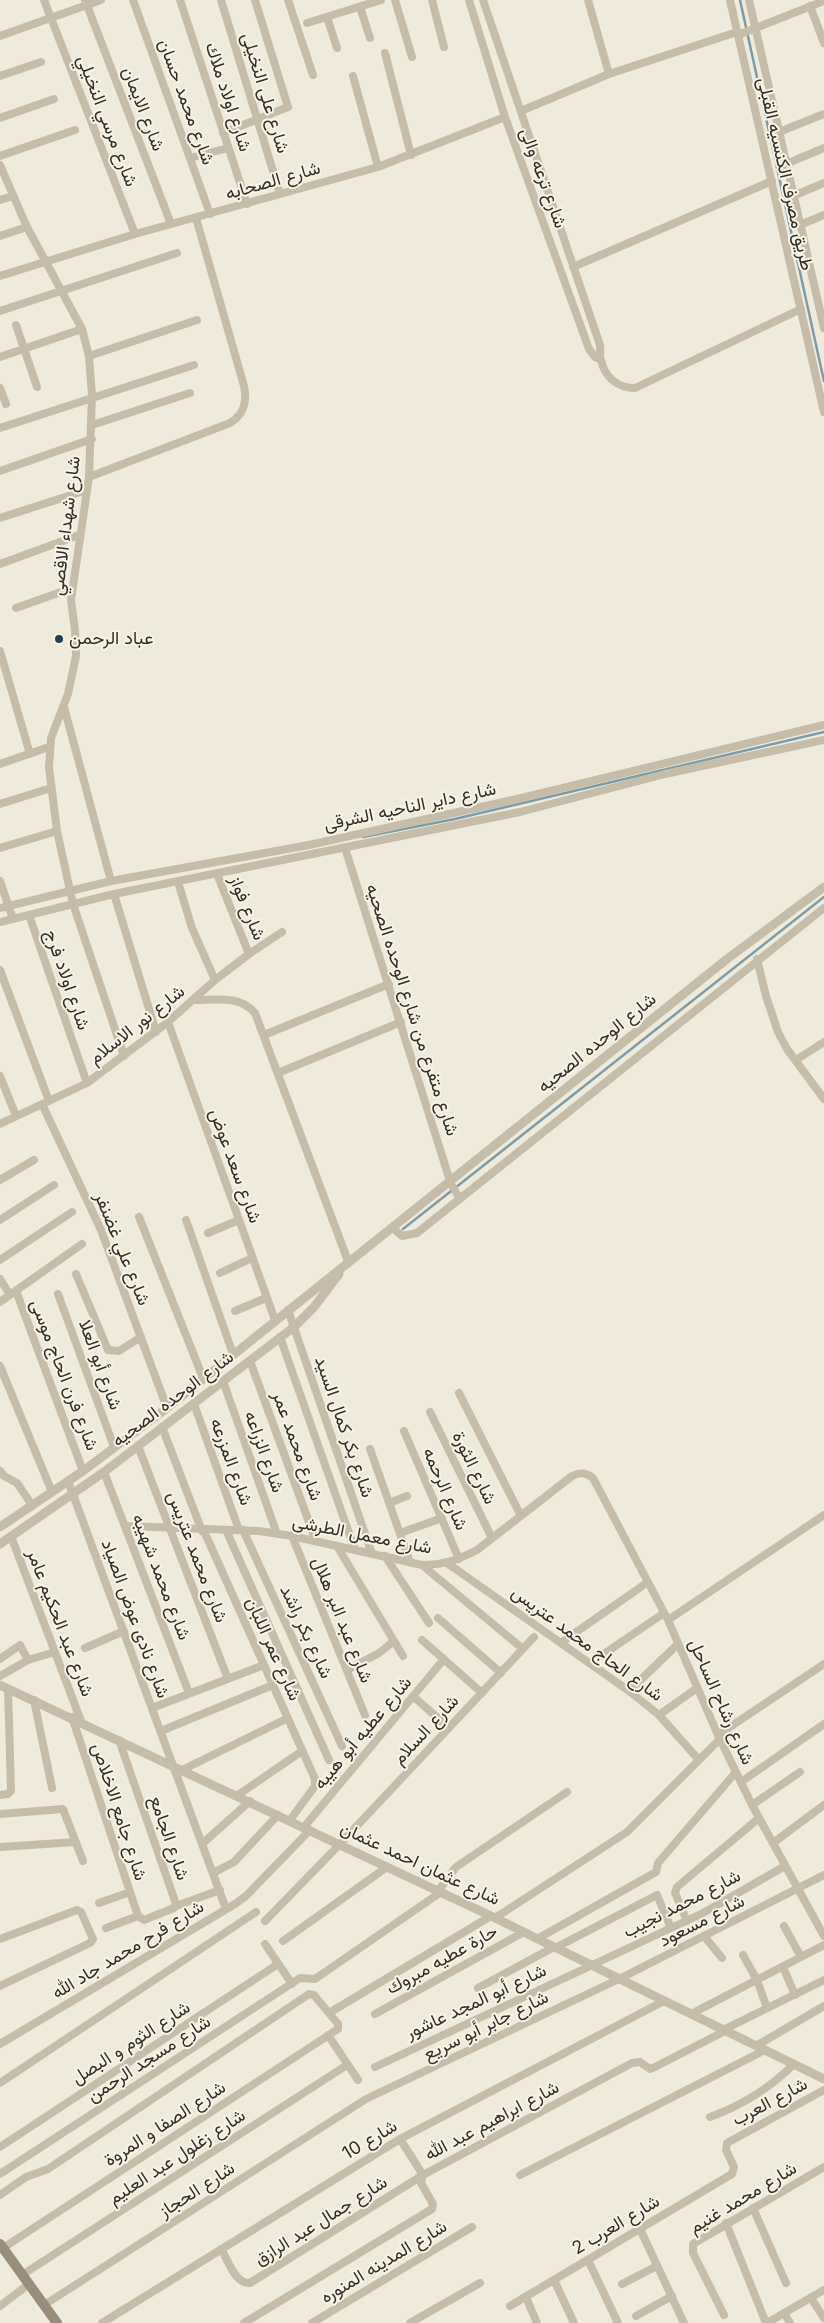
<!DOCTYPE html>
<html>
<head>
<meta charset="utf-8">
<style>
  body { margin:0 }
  canvas { display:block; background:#efebdc }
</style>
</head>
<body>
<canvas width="824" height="2323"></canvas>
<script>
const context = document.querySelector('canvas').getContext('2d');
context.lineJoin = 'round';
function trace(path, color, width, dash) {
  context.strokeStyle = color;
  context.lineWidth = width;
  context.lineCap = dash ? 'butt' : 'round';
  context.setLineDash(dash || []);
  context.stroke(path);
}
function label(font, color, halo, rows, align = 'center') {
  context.font = font + ' Inter,Vazirmatn,sans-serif';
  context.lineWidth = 4;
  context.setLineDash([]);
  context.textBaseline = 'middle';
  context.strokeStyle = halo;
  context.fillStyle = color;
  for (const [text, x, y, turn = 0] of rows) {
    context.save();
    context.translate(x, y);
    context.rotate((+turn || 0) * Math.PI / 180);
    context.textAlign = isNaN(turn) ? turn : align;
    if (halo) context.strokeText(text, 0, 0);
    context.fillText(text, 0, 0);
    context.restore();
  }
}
const stream = new Path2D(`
  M740,0L824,381
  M363,837L455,819L824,732
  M403,1229L824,897`);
const minor = new Path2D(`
  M44,0L135,234
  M85,0L171,224
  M133,0L210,214
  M180,0L247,204
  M221,0L280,194
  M288,0L313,75
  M395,0L412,57
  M432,0L444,47
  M469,0L505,117L589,349L595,357L600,359
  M483,0L600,345C601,350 599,356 601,360C605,378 618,388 635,388L801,309
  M588,0L609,74
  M730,0L824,412
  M749,0L824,328
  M810,6L824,43
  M360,7L370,38
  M327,17L337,48
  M307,23L381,0
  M738,35L824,1
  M0,36L101,0
  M385,53L411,155
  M0,76L41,62
  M353,76L378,167
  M521,111L609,74L737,32
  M0,118L54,99
  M779,132L824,114
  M223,133L288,107L255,0
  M0,156L75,130
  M190,158L228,148
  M786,164L824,148
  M0,165L27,227L82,329L89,356L92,396L89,477L71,600L75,630L76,656L68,694L51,738L49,767L57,831L73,904L124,1056
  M793,196L824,183
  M0,200L13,196
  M800,225L824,215
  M0,236L27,227
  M573,267L772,181
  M0,276L135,234L378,167L505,117
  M0,311L177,253
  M16,325L37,387
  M89,356L197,320
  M0,357L82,329
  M0,388L6,404
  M92,425L190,393
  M0,428L194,365
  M0,471L92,439
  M89,477L230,423C245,414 247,401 244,386L196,218
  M0,518L87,490
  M0,564L79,535
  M16,608L72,588
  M0,651L30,754
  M64,707L111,881
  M0,764L49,747
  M0,804L51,788
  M0,848L57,831
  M345,848L451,1184L460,1199
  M217,874L249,954
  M0,881L13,919
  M178,882L192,928L215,980
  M114,894L156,1032
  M0,908L111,881L309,845L517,799L824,725
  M29,915L87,1083
  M0,922L114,894L520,812L665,774L824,740
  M757,959L766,996L778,1032L787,1049L824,1099
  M0,970L49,1101
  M194,1000C216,1000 240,995 255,1013L348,1261
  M168,1022L275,1320
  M264,1035L389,984
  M796,1060L824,1042
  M278,1073L401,1022
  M0,1076L16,1116
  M42,1104L101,1230L167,1408
  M0,1124L87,1083L168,1022L215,980L249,954L282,932
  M0,1180L34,1160
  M139,1217L203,1378
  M0,1220L54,1185
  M186,1220L233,1354
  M393,1228L402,1236L417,1233L824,908
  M208,1233L239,1220
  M0,1260L72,1212
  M220,1273L252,1258
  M76,1274L108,1350L119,1351L141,1337
  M0,1279L10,1295
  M16,1291L83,1471
  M58,1294L114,1447
  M0,1302L82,1244
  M288,1310L372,1554
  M235,1311L266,1298
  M280,1337L355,1550
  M250,1361L316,1541
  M0,1366L52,1492
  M223,1381L277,1534
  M459,1393L521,1516
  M194,1404L239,1530
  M430,1412L492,1538
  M162,1427L202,1531
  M404,1431L459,1559
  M138,1446L228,1679
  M370,1449L410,1562
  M0,1471L4,1476L17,1483L32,1505
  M104,1472L189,1693
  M68,1481L226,1909
  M389,1503L407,1496
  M125,1526L259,1531L292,1536L422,1565C443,1565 458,1560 477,1550L572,1476C580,1472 586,1472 593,1478L668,1620L718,1735L752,1805L824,1936
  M226,1530L329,1760
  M243,1530L342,1746
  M204,1531L315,1779V1786L290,1820
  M400,1533L442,1518
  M11,1536L81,1721
  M292,1536L365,1715
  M337,1546L403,1656
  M385,1556L429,1623
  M447,1563L629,1691L659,1715L699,1760
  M422,1565L523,1649
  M438,1618L501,1673
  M668,1620L824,1515
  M422,1640L482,1693
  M562,1642L648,1582
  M85,1648L124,1631
  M0,1659L20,1645L28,1660
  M592,1662L664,1613
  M347,1670L379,1653L394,1641
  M0,1676L28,1660L55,1652
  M629,1691L678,1644
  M413,1696L449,1728
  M34,1700L52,1788
  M152,1708L264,1665
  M659,1715L697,1688
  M72,1717L138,1916
  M161,1731L273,1685
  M718,1735L824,1664
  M119,1740L176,1904L174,1908L144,1920L138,1916
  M182,1770L288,1718
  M741,1782L824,1724
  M0,1795L8,1794L11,1791L8,1689
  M238,1795L302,1751
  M752,1805L800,1772
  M0,1814L63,1809L83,1861
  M304,1827L444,1659
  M773,1843L824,1805
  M202,1844L250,1801
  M0,1847L76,1842
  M213,1873L234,1862L278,1815
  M438,1891L456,1867L567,1792
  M99,1903L130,1892
  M176,1906L220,1890
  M495,1918L627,1832L720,1739
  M265,1921L340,1844L534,1637
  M687,1921L675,1893L677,1887L759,1818
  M784,1926L801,1957
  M106,1928L138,1916
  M704,1936L722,1958
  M0,1939L77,1910L81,1912L93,1939L90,1943L0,1986
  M537,1939L656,1872L658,1863L736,1772
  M283,1941L387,1867
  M265,1944L292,1984
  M555,1948L657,1895L671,1928
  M743,1955L757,1980L767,2008
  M783,1967L795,1995
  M478,1988L554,1947
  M329,2013L491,1916
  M375,2014L524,1932
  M691,2014L824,1945
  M723,2030L824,1980
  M328,2035L358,2080
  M0,2044L235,1904L246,1896L310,1830
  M756,2046L824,2006
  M375,2067L703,1913L785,1866
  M0,2083L256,1912
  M710,2117C743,2105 769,2089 794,2064
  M400,2139L423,2175
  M0,2147L278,1964
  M0,2174L300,1978L315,1979L441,1892
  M520,2175L765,2050
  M0,2195L26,2177L48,2169L309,1994L314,1995L338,2024V2029L3,2248
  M753,2208L786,2283
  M726,2223L766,2323
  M640,2229L684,2323
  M221,2249C228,2260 235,2284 250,2283L423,2175L632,2063L640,2062L650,2069L655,2067L725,2031
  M588,2260L618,2323
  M22,2275L347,2065
  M554,2280L574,2323
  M622,2284L657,2266
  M526,2297L537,2323
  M811,2298L824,2318
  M44,2305L366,2099L619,1979L824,1875
  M0,2306L29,2284
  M510,2306L732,2174L734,2167L726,2150L727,2143L824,2090
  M784,2313L790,2323
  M724,2315L693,2253V2244L824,2167
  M636,2316L672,2296
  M102,2323L400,2139L664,2001
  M244,2323L432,2209L433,2204L421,2183L423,2175
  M312,2323L472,2227
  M410,2323L480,2283
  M767,2323L824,2290`);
const tertiary = new Path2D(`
  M0,1527L83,1471L167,1408L727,959L824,887
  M0,1544L104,1472L294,1327L314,1307L339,1274
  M0,1685L491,1916L824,2079`);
const secondary = new Path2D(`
  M0,2244L57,2323`);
const markers = [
  [59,639,5,"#224150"]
];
const streetNames = [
  ["شارع على النخيلى",265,93,73],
  ["شارع اولاد ملاك",228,97,72],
  ["شارع محمد حسان",186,102,70],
  ["شارع الايمان",143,109,69],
  ["شارع مرسي النخيلي",107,121,69],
  ["طريق مصرف الكنسيه القبلى",785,174,77],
  ["شارع ترعه والى",543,178,70],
  ["شارع الصحابه",273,181,-16],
  ["شارع شهداء الاقصي",66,526,-83],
  ["شارع داير الناحيه الشرقى",410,807,-12],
  ["شارع فواز",247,908,68],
  ["شارع اولاد فرج",67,980,71],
  ["شارع متفرع من شارع الوحده الصحيه",412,1010,72],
  ["شارع نور الاسلام",137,1025,-38],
  ["شارع الوحده الصحيه",597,1043,-39],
  ["شارع سعد عوض",235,1166,70],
  ["شارع علي غضنفر",122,1249,68],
  ["شارع أبو العلا",100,1365,70],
  ["شارع فرن الحاج موسى",64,1375,69],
  ["شارع الوحده الصحيه",173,1399,-37],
  ["شارع بكر كمال السيد",344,1427,71],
  ["شارع محمد عمر",297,1446,70],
  ["شارع الزراعه",264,1452,70],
  ["شارع المزرعه",231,1462,70],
  ["شارع الثورة",474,1468,64],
  ["شارع الرحمه",445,1489,67],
  ["شارع معمل الطرشى",362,1535,11],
  ["شارع محمد عتريس",197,1557,69],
  ["شارع محمد شهيبه",161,1577,69],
  ["شارع نادى عوض الصياد",135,1619,70],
  ["شارع عبد البر هلال",342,1620,68],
  ["شارع عبد الحكيم عامر",60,1623,69],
  ["شارع بكر راشد",306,1632,65],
  ["شارع الحاج محمد عتريس",587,1644,36],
  ["شارع عمر اللبان",273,1649,66],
  ["شارع رشاح الساحل",721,1702,66],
  ["شارع السلام",426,1730,-47],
  ["شارع عطيه أبو هيبه",363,1733,-50],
  ["شارع جامع الاخلاص",119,1812,72],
  ["شارع الجامع",169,1838,71],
  ["شارع عثمان احمد عثمان",420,1864,25],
  ["شارع محمد نجيب",682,1904,-27],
  ["شارع مسعود",702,1921,-27],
  ["شارع فرح محمد جاد الله",128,1950,-31],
  ["حارة عطيه مبروك",442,1960,-29],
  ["شارع أبو المجد عاشور",476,2002,-25],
  ["شارع جابر أبو سريع",486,2026,-26],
  ["شارع الثوم و البصل",131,2043,-33],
  ["شارع مسجد الرحمن",149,2059,-33],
  ["شارع العرب",770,2102,-28],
  ["شارع ابراهيم عبد الله",492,2121,-28],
  ["شارع الصفا و المروة",165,2124,-33],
  ["شارع 10",370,2140,-31],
  ["شارع زغلول عبد العليم",177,2157,-33],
  ["شارع الحجاز",197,2190,-33],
  ["شارع محمد غنيم",743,2198,-31],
  ["شارع جمال عبد الرازق",321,2221,-32],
  ["شارع العرب 2",616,2225,-31],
  ["شارع المدينه المنوره",384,2262,-31]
];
const poiNames = [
  ["عباد الرحمن",69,639]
];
trace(stream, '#7e9ca8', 2.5);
trace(minor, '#c5bda9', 8);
trace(tertiary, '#c5bda9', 9);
trace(secondary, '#998d7b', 10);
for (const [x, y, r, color] of markers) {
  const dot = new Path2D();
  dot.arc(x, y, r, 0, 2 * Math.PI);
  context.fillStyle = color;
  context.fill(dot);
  trace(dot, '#f7f4e7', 2);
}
label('18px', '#332e28', '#f7f4e7', streetNames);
label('18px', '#332e28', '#f7f4e7', poiNames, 'left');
</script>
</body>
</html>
